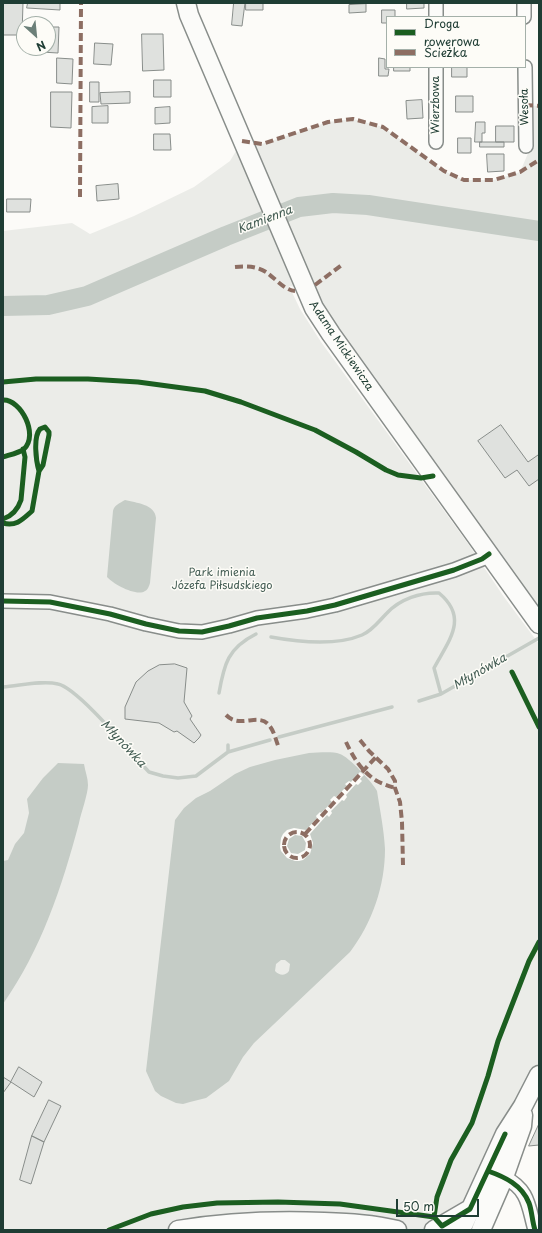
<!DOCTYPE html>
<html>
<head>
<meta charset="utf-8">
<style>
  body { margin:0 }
  #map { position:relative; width:542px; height:1233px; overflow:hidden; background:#fcfbf8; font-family:"Playpen Sans",sans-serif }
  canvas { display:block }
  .frame { position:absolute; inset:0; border:4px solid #1f3d34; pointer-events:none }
  .legend { position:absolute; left:386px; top:16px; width:140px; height:52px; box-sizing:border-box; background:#fdfcf7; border:1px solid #a4b0a9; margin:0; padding:5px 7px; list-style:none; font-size:12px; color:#1f3d34 }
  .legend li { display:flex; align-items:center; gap:8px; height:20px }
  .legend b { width:20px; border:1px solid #a4b0a9 }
  .north { position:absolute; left:16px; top:16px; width:40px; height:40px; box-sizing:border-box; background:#fdfcf7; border:1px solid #a4b0a9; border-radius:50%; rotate:153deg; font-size:11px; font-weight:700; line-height:16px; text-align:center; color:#1f3d34 }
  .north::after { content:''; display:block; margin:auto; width:14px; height:18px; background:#6c8079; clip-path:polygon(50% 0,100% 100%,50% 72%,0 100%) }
  .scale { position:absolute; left:396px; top:1199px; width:83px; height:18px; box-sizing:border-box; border:2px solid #1f3d34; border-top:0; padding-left:5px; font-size:12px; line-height:14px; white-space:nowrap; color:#1f3d34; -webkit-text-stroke:3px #fdfcf7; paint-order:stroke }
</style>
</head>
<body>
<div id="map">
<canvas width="542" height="1233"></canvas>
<div class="frame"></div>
<ul class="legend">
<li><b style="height:5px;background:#1b5e20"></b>Droga rowerowa</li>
<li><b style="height:5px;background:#8d6e63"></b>Ścieżka</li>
</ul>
<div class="north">N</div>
<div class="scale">50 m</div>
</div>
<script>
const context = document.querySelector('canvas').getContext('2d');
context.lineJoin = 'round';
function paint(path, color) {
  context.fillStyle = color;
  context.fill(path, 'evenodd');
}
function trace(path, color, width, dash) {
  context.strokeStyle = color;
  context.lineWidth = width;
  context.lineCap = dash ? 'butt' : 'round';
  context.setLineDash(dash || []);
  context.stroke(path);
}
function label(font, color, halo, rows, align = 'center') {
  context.font = font + ' "Playpen Sans",sans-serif';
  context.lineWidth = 3;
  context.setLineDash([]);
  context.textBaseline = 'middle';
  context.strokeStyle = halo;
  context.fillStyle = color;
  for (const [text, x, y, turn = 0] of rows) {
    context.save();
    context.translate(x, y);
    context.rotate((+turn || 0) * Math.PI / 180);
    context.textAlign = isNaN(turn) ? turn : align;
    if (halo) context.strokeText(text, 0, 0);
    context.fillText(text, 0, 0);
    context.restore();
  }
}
const green = new Path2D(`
  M525,105L539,106V624L304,288L289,286L300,309L321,342L469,545L504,597L539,644V1075L470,1209L434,1230H3V231L72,223L90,234L134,216L194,187L230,161L242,141L262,144L328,122L353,119L383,127L444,171L464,180H494L520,172L529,151Z`);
const water = new Path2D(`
  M125,500C136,503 155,504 156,518L150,583C149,586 148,590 145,591C137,597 113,584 107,577L113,511C114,505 120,503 125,500Z
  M309,753C318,753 331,751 340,754C348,756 374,784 377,791C380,810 384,830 385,849C385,886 372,923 350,952L254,1043L243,1057L229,1081L206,1098L190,1102L183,1104L176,1103L161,1096L155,1091L146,1071L175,820L184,808L196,798L210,791L235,774L250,767L275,760ZM281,960H285L290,964L289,971C285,976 280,976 275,971L276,964Z
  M58,763L84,764C85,771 88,778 88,785C88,794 81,813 79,823C62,887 41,950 3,1004V861L8,860L15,844L24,833L29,813L27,799L43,778Z`);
const pier = new Path2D(`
  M360,772L364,775L360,779L362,781L358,785L356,784L346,795L347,797L344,801L342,800L331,811L332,813L329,817L327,815L310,834L313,843L310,854L303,860L299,861H295L287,858L281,851L280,847L281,838L283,834L287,830L294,828L306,830L317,818L316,816L320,812L321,813L332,802L330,800L334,796L336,797L347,786L345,784L349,781L351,782ZM295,835L302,836L306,843L305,850L298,854L291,853L287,846L289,839Z`);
const stream = new Path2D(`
  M271,637C298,642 336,646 362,635C372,631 379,621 387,613C400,599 421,592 439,593C469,618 449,640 434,668L441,694
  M3,687C19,686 42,680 58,684C78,688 132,754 149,772L163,776L178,778L196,776L228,752L270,740
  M219,693C224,664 228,648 256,634
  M419,701L441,694L539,638
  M279,737L392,707
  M228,752V745`);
const river = new Path2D(`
  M3,306L48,305L87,296L226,236L299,207L333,203L368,205L539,231`);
const building = new Path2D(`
  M3,3H23L22,35H3Z
  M28,3H60V10L27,8Z
  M234,3H245L242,26L232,25Z
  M246,3H263V10H246Z
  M407,3H424V8L407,9Z
  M366,4V12L349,13V5Z
  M382,10H395V17H387V23H382Z
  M48,27H59L58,53L41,52V48H48Z
  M142,34H163L164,70L143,71Z
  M95,43L113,44L111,65L94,64Z
  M57,58L73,59L72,84L57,83Z
  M379,58L385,59V69H389L388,76H379Z
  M394,67H410V71H394Z
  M452,67H467V77H452Z
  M154,80H171V97H154Z
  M90,82H99V102H90Z
  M51,92H72L71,128L51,127Z
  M130,92V103L101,104L100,93Z
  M456,96H473V112H456Z
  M422,100L423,118L407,119L406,101Z
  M108,106V123H92V107Z
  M170,107V123L155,124V108Z
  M476,122H485V133H482V142H475Z
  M496,126H514V142H496Z
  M154,134H170L171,150H154Z
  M458,138H471V153H458Z
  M480,142H504V147H480Z
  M487,154H504V171L488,172Z
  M118,184L119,199L97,201L96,186Z
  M7,199H31L30,212H7Z
  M501,425L528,462L538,455L539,456V479L529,486L517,470L505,478L478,441Z
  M175,664L187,668L184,702L192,716L190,719L201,735L199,738L194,743L177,731L174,732L159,723L125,719V707L136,682L148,671L159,665Z
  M19,1067L42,1082L34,1097L11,1082Z
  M3,1077L11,1082L3,1093Z
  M49,1100L61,1106L44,1142L32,1136Z
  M539,1124V1145L529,1146Z
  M32,1136L44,1142L31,1184L20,1180Z`);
const street = new Path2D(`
  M436,3V17
  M524,3V17
  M436,67V142
  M525,67L526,146
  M3,601L50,602L110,614L146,624L179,631L202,632L229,626L257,618L307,611L335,605L454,570L482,559L489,554
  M504,1177C529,1190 528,1205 535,1230`);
const secondary = new Path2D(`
  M186,3L189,15L314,308L331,334L539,624
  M178,1230C226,1222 275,1220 324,1222C349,1223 373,1224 397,1230
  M434,1230L470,1209
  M461,1230L505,1134L523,1106L539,1075
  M481,1230L504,1177L522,1126L523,1115`);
const quiet = new Path2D(`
  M525,105L539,106
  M242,141L262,144L328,122L353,119L383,127L444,171L464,180H494L520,172L539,160
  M80,197L81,3
  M235,267C246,266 256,266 266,272C275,278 284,290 295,291
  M315,285L343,264
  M226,715C240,729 257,713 268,724C274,730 276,741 279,748
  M360,740L369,751L388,769L395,781V788L400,802L402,822L403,865
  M346,742C353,757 362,772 377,781C383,784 389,786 395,788
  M284 845a13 13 0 1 1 26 0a13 13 0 1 1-26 0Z
  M305,834L376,757`);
const cycleway = new Path2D(`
  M3,382L36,379H88L138,382L205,391L241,402L315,430L356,452L386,470L398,475L421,478L433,476
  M3,400C21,399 39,435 24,449C19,453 9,455 3,457
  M3,519C12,516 18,509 21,500L25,457L23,449
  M3,523C16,527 23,519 32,511L39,471L43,465L49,435V432L45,427L40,429C33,437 36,461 39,471
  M3,601L50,602L110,614L146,624L179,631L202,632L229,626L257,618L307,611L335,605L454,570L482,559L489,554
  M512,672L539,727
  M488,1171C505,1177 522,1185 529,1203C532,1211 532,1221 535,1230
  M434,1217L437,1197L451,1160L472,1123L488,1076L498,1041L529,961L539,942
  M109,1230L151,1214L183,1207L217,1203L278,1202L340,1204L434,1217L442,1226L470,1209L505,1134`);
const streetNames = [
  ["Wierzbowa",436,105,-90],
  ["Wesoła",525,107,-91],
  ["Adama Mickiewicza",341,346,56]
];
const parkNames = [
  ["Park imienia",222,573],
  ["Józefa Piłsudskiego",222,586]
];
const waterNames = [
  ["Kamienna",265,220,-21],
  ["Młynówka",480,672,-30],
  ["Młynówka",123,744,47]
];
paint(green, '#ebece8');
paint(water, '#c5ccc6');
paint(pier, '#fcfbf8');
trace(stream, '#c5ccc6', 3.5);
trace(river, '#c5ccc6', 20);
paint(building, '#dfe1de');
trace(building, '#888d8a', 1);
trace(street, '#888d8a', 16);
trace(secondary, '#888d8a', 21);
trace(street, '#fbfbf9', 13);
trace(secondary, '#fbfbf9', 18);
trace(quiet, '#8d6e63', 4, [8, 4]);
trace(cycleway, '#1b5e20', 5);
label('11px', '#1f3d34', '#fdfcf7', streetNames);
label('11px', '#455e55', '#fdfcf7', parkNames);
label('italic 12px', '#435c53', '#fdfcf7', waterNames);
</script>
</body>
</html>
